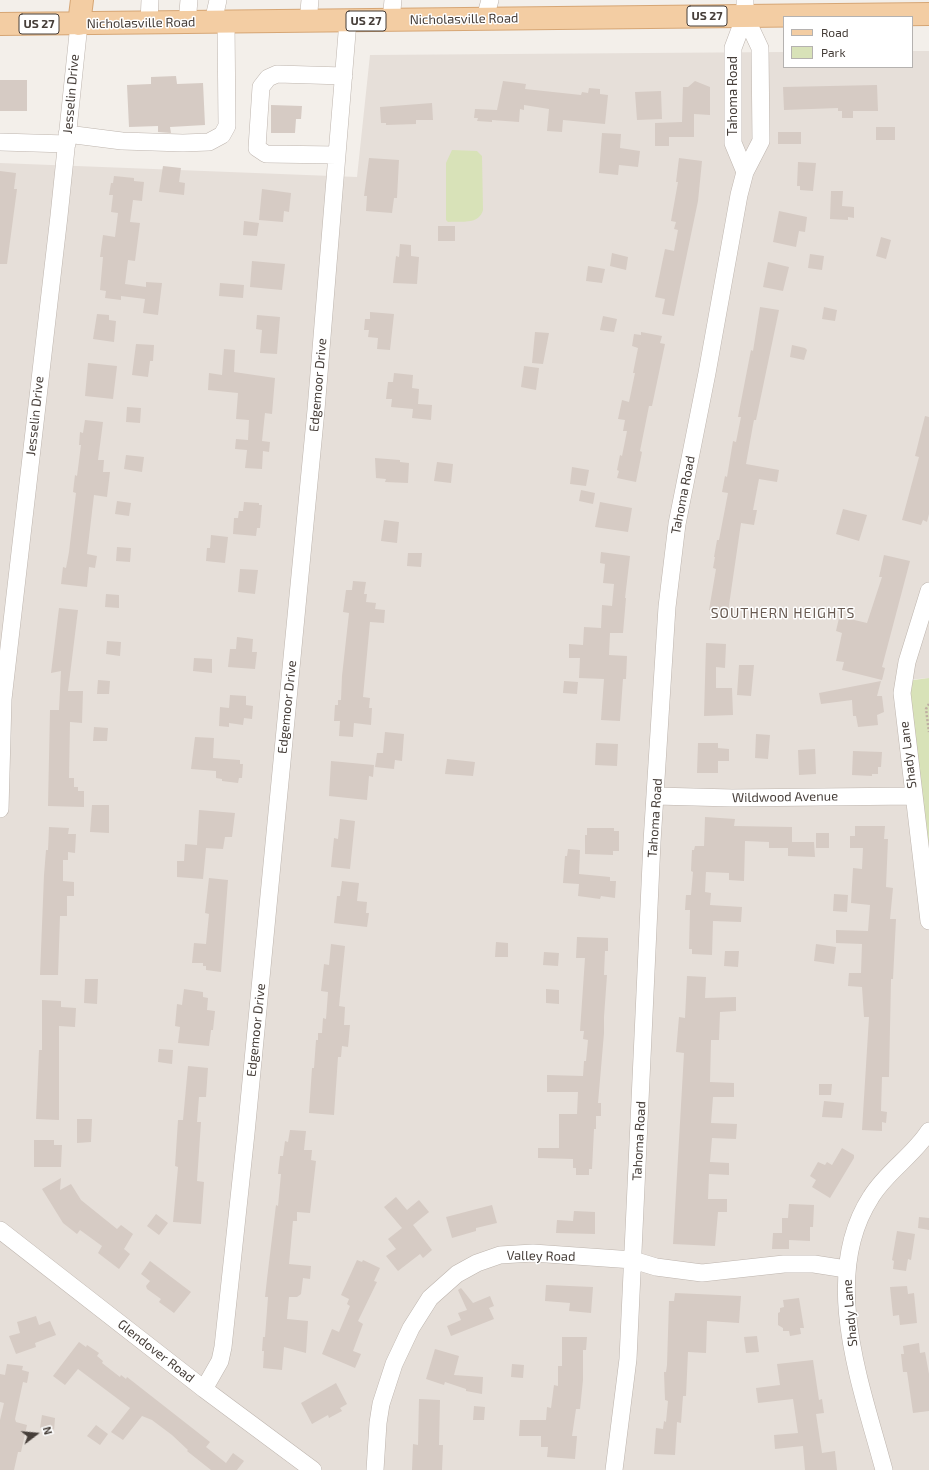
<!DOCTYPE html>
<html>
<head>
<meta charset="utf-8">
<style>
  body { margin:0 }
  #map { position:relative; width:929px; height:1470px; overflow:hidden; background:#f3efea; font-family:"Exo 2",sans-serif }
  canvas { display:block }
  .legend { position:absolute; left:783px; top:16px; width:130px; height:52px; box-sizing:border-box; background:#fff; border:1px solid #b5b2b0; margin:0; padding:5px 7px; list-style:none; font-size:12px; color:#463e39 }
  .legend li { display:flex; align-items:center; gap:8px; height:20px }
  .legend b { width:20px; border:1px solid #b5b2b0 }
  .north { position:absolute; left:16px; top:1414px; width:40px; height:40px; -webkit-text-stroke:3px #fff; paint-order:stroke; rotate:74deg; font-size:11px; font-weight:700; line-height:16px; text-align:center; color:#463e39 }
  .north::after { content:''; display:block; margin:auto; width:14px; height:18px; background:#463e39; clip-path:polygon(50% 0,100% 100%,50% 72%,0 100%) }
</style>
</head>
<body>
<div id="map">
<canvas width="929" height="1470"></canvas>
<ul class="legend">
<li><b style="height:5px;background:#f3cda3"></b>Road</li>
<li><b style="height:11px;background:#d8e2b8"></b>Park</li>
</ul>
<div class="north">N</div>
</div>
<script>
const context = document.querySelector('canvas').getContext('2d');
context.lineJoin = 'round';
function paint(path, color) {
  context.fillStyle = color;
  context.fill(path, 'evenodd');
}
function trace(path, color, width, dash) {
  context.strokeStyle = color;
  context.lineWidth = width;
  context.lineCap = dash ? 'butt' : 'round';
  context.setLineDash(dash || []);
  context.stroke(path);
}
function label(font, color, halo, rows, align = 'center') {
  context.font = font + ' "Exo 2",sans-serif';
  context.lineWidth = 3;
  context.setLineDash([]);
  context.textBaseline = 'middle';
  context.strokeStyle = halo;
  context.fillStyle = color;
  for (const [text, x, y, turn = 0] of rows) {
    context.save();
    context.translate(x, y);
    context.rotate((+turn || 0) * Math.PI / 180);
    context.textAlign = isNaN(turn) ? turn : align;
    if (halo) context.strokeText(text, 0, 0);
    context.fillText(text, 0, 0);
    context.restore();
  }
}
const residential = new Path2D(`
  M912,51H929V678L906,680L929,889V1470H0V163L357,177L370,55L784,52V67H912Z`);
const green = new Path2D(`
  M452,150L477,151L482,156L483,210C479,225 461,221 448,222L446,220V163Z
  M929,678V877L906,681Z`);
const building = new Path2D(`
  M176,76L177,84L203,83L205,125L170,127L171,133L158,132V126L129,127L127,85L151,84V77Z
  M0,80H27V111H0Z
  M503,81L526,84L525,89L581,95L582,92L588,93L589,88L600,89V94L608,95L605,124L563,120L562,132L547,131L549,109L524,105V110L520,109L519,122L492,120V122L477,121L478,118H474L475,109L497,110Z
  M695,81L710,87V115L694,114V137H669V146H655V123L682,122L683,87H688Z
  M877,85L878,111H853V118H842V111H838V108L784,110L783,87Z
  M661,91L662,119L637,120L635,92Z
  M432,103L433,120H416V124L386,125V123H381L380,107Z
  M271,105L302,106L301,119H296L295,133H271Z
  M876,127H895V140H876Z
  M778,132H801V144H778Z
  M602,133L621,134L620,148L640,151L638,167L619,165L618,175L599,173Z
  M369,158L399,160L397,198H394L392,213L366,211L367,196H364Z
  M679,158L702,161L698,201L674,316L662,314L665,299L655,297L665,249L674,251L678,230L674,229L676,222L671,221L678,182H676Z
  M798,162L816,163L813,191L800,190V186H797Z
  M163,166L181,168L179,182L185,183L184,195L159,192Z
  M0,171L16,173L14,189H17L7,264H0Z
  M114,176L134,178V181L144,182L142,201L133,200L130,222L140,223L135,261L128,260L125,284L146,287V282L162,283L158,315L143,313L145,299L121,296V300L105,298L106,291L100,290L103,257H100L103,235L115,237L118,213L111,212L113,195H109L111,183H113Z
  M262,189L291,193L289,212L284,211L283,222L259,220Z
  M831,191H843L842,206L854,207V218L848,217V220L830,219Z
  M779,211L807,217L805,232L799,231L796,247L773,242Z
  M244,221L259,223L257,236L243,235Z
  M438,226H455V241H438Z
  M881,237L891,240L886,259L876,256Z
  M400,244L411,245V256L419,257L417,284L393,283L396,256L399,257Z
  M612,253L628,257L626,270L610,266Z
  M810,254L824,256L822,270L808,268Z
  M252,261L285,264L282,290L250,287Z
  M768,262L789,267L783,291L763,287Z
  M588,266L605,269L602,283L586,281Z
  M220,283L244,285L243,298L219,296Z
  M760,307L779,310L756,420H754L753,425L746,464L779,470L777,482L759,479L753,510H757L754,525L741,523L728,612L709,610L716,569L713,568L715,557H714L717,540H719L728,493L722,492L725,476L727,477L733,441L736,442L741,417H738L751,350L753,351Z
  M824,307L837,310L835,321L822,319Z
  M370,312L394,314L390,350L377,349L378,338L368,337L369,330H364L365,319H370Z
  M97,314L109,315V320L116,321L114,342L93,339Z
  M257,315L280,317L277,354L260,353L262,330L256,329Z
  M603,316L617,319L614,332L600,330Z
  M535,332L549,333L543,364L532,363Z
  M641,332L662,336L660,343L665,344L652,406H649L640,451L642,452L636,482L617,478L619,471L617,470L620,455L622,456L627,431H623L625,420L618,419L622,400L629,402L635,373H633L638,348L632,346L634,334L641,335Z
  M136,344L154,345L153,361H150L148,377L132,375Z
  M792,345L805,348L807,350L804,360L790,357Z
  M224,349L235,350L234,372L275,378L272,414L265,413L262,441L270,442L269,452L263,451L262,469L245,468L247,450L235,449L236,439L248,440L249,420L236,419L238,393L208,390L209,373L222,375Z
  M88,363L117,366L113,399L85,396Z
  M524,366L539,368L536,390L521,387Z
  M394,373L413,375L412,388L419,389L418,404L432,405L431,420L412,418L413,409L391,407L392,399H386L388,382H393Z
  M127,407L141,408L140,423L126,422Z
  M925,416L929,417V514L927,522L923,520L921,525L902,520L919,457L915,456Z
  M85,420L103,422L98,460H104L103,472H110L107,497L94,495L87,554L97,556L95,568L89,567L87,587L61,584L63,567L66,568L69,552L76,493L73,492L75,475L77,476L81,445H79L80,432L83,433Z
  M126,455L144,457L142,472L124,469Z
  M375,458L400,460V462L409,463L408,483L385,482L386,479L376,478Z
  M437,462L453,464L451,483L434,481Z
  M572,467L589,470L586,486L570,484Z
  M581,490L595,493L593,504L579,501Z
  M117,501L131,503L129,516L115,514Z
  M244,502L259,503V505H262L260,528H257L256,536L233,534L234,518H238L239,511H243Z
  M600,502L632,508L628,532L595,527Z
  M843,509L867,515L859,541L836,534Z
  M384,520L399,522L397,543L381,541Z
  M211,535L228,537L225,563L206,561L207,548H210Z
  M117,547L131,548L130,562L116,561Z
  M601,552L630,556L625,598H626L623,633H610L609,655L627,656L626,679H623L620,721L601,720L604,679L579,678L580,658H569V644L583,645L584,627L601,628L602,605L612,606L614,584L603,583L605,564L600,563Z
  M408,553H422L421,567L407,566Z
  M884,555L910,561L882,667L885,668L882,680L842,670L844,662L836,661L842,633L836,631L839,618L845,620L846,618L867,623L882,577H879Z
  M240,569L258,570L255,594L238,592Z
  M353,581L366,582L364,594H367L366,602L376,603L375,609L385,610L384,623L370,622L363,697L370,698L369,708H372L371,725L354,723L353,737L339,736L340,721H334L335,705H338V700H341L342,676L349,613L343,612L346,590H352Z
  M106,594L119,595V608L105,607Z
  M59,608L78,610L68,691H83L82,723L70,722L69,778H74V787H78V791H84V807L48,806L50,710H59L61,671L51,673Z
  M237,637L253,639L252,652H257L255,669L228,667L230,649H236Z
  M107,641L121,642L120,656L106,654Z
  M706,643L726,644L725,668L716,667V688H732L733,715L704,716Z
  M194,658L212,659V673L193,671Z
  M739,665H754L751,696L737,695Z
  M98,680L110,681L109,694H97Z
  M564,681L578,682L577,694L563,693Z
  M881,681L877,696H882L884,712L877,715L878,725L858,727L856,716H853L852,700L821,704L819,693Z
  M230,695L246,696V705L253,706L252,719L244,718L243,725L229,723V727L219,726L220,707L229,708Z
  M94,727L108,728L107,741H93Z
  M385,732L404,734L402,761L395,760L394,769L375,767L377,753H383Z
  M756,734L770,735L768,759L755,758Z
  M195,737L214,738L213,758L240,760V764H243L242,778H239L238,783L222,781V779L216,778V771L191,769Z
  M596,743L618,744L617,766L595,765Z
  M698,743H718V748L729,749V761H718V773H697Z
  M815,749L816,774L799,775L798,750Z
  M853,751L882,752L881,767H878V774H872V776L852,775Z
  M447,759L475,762L473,776L445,774Z
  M331,761L374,765L373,777L369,776L367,800L329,796Z
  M92,805H109V833L90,832Z
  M199,810L235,813L232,837H225L223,849L206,848L203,879L177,877V861H184L185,844L197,845Z
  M705,817L735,819L734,826L792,827V842H814L815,857L788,856V848H769V842L745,841L744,881L729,880V873L706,872L705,892L711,893L710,905L742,907L741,922L713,921L712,955L692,954V949H689L690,910H685L686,895H691L693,872L691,871L692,850H694L695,846H704Z
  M340,819L355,821L350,869L331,867L334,838L338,839Z
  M855,826H885L884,839H888L886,887L893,888L890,919H896L893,979H891L889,1077H882L881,1111L887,1112L886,1123L882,1122V1131L862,1130L869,1017H864L862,987L848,986L849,973H861L862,944L836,943V930L868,931L870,905L851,903L853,868L862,869L863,848H850V836H855Z
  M49,827L69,828L68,834H76L75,853L68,852V860H63V881L74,882V896H67V916H60L58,975H40L44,875L46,850H48Z
  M587,828H614V831H619V851H613V855L585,854V835H587Z
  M816,833H829V848H816Z
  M568,849L580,850L579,874L610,877V881H616L615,898L601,896L600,899L578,896L579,884L563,883L565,856H567Z
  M209,878L228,880L221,972L206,970V966H203V963H192L194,943L206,944L209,914L205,913Z
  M342,881L359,883L357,901L367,902L366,913H369L367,927L334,923L337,896H340Z
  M834,894L848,895L847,912L833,911Z
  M577,937L608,938V951H605L604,975H607L604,1017V1033L598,1103H601V1116H596V1129H594L592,1169H589V1175H576V1168H573V1159L538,1158V1148H559V1114H577L578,1092H547V1075L583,1076L584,1061H586L588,1040L583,1039L584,1031H580L585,958H576Z
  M496,942L508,943V957H495Z
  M331,944L345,946L339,1006L345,1007L344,1025H350L348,1047L342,1046L341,1057H338L334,1115L309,1113L312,1068H314L316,1040H318V1033H322L323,1018L326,1019L328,992L321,991L324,964L329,965Z
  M816,944L836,947L834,964L814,961Z
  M725,951H739L738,967L724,966Z
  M544,952L559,953L558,966L543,965Z
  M687,976L706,977L705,998L736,997V1011L720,1012L719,1040H711L710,1082L734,1083V1097H713L711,1123L737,1124L736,1139L712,1138L710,1162L729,1163V1175L709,1174L708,1199H727V1212H718L715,1246L673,1244L684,1053L676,1052L679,1017L685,1018Z
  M85,979H98L97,1004L84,1003Z
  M184,989L203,992V997L208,998L207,1010L215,1011L213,1030H211L209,1046L178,1043L180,1027L175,1026L177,1004L182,1005Z
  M546,989L559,990V1004L546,1003Z
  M42,1000L61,1001V1007L76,1008L75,1027L59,1026V1120L36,1119L39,1050H42Z
  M159,1049L173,1050L172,1064L158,1062Z
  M188,1066L208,1068L206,1097H199L197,1122H201L197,1181L204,1182L201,1224L173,1222L178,1167L175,1166L178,1120H183Z
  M819,1084H832L831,1095H819Z
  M824,1101L844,1103L842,1118L822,1117Z
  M77,1119H92L91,1142L77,1143Z
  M290,1130L306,1131L304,1150H312L311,1160L316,1161L310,1213L297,1212V1221H293L289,1264L311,1266L310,1279L303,1278L301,1294L297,1297H289L287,1319L308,1321L306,1353L284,1347L282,1370L263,1368L264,1351H262L263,1337H265L268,1297H265L267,1279L276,1205L278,1206L281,1174H278L280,1156H283L285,1141L288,1142Z
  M34,1140H54V1145H62L61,1167H34Z
  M842,1148L854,1155V1158L830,1198L812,1187L816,1180L810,1176L818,1162L825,1165L827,1162L832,1165Z
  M61,1178L60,1190L71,1184L81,1200L117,1229L121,1225L133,1234L124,1249L130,1254L119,1269L98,1253L102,1246L80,1230L77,1234L63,1223L42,1189Z
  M396,1197L407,1210L419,1200L429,1212L413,1225L432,1250L423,1258L420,1254L398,1271L386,1256L396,1249L388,1239L402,1228L384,1207Z
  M789,1204L814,1205L813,1227H810V1241L789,1240V1249H772L773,1233H782V1218H788Z
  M492,1205L497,1223L476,1228V1231L452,1238L446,1217Z
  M574,1211L595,1212V1234L556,1233L557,1220L573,1221Z
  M156,1214L168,1223L159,1235L147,1226Z
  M919,1217L929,1218V1230L918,1228Z
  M897,1231L915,1234L911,1260L908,1259L906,1271L893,1269L894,1261L892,1260Z
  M357,1260L362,1262L363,1260L380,1268L374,1281L377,1282L358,1321L363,1324L353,1351L361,1354L355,1368L322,1354L332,1329L339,1332L350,1306L347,1304L349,1299L341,1295Z
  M150,1261L191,1292L174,1313L159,1302L161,1299L147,1289L146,1286L150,1281L141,1274Z
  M546,1285L593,1287L591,1313L569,1311L570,1303L545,1301Z
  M907,1286L908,1294L914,1293L917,1323L900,1325L899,1315L893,1316L890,1287Z
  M461,1288L473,1303L490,1296L494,1306L489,1308L494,1319L451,1336L447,1326L461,1320L458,1313L467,1310L458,1290Z
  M675,1293L741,1296L739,1323L707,1321L706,1353L688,1352L686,1396H683L681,1423L677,1422L675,1455L654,1454L656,1428L663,1429L664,1421L666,1422L668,1401L665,1400L664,1372H666L667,1365L669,1301H674Z
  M799,1298L804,1328H800L801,1334L790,1336L789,1331H783V1328L778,1325V1313L780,1312V1308L784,1307L783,1300Z
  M36,1316L39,1325L50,1321L56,1335L35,1343L36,1347L16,1354L9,1336L20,1333L17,1322Z
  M757,1336L759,1352L746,1353L744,1337Z
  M562,1337H587L586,1350H583V1380L580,1409H576L572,1436H577L575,1459L547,1457L548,1447H541V1436H519L520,1420H546L547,1407L551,1408L554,1385L558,1386V1366H562Z
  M79,1342L86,1347L87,1345L99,1353L97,1356L103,1361L102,1363L120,1377L121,1375L126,1379L127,1377L210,1442L206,1447L226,1463L233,1453L244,1461L237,1470H211L187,1451L188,1450L172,1435L152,1420L142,1416L123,1440L111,1432L130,1408L78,1369L65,1385L53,1376Z
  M919,1343L920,1353L925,1352L929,1374V1411L913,1413L907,1372H903L901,1354H904L903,1346Z
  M435,1349L459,1356L454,1375L483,1377L482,1394L466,1391V1389L445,1382L444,1385L426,1379Z
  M813,1360L819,1400L822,1399L824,1413L816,1414L822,1453L835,1451L837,1470H805L803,1446L775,1449L774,1435L798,1433L793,1399L758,1403L756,1388L780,1385L777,1364Z
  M7,1364L23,1366L22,1370L29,1372L27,1383L23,1382L15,1419L16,1422L27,1425L21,1452H18L14,1470H0V1420L4,1403L0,1402V1374L5,1375Z
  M512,1364L524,1365L523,1378L511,1377Z
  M336,1383L347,1404L340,1408L342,1411L329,1418L328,1415L312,1424L301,1403Z
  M419,1399L440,1400L439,1445H443L442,1470H412L413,1444L418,1445Z
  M474,1406L485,1407L484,1420H473Z
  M42,1415L55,1418L54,1431L40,1428Z
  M96,1425L108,1434L100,1445L87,1436Z`);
const path = new Path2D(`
  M929,704L926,709L929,732`);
const minor = new Path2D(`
  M745,0V16L733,48V143L745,172
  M485,18L490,0
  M391,20L393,0
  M213,22L218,0
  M308,22L310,0
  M149,23L150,0
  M187,23L189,0
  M67,134L122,141L183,143L209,142L222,135L227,126L226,22
  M0,142L67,144
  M337,155L266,154L257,148L261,87L268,78L277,74L344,76
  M929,591L907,662L902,693L929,921
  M656,796L732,798L913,796
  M0,809L3,699L59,216L79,24
  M0,1230L204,1389L313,1470
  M204,1389L220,1361L223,1347L246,1133L316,410L348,21
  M375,1470L378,1423L381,1404L394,1364L411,1328L430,1298L457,1274L477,1263L500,1255L533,1253L633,1260L656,1267L702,1273L784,1264H814L846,1269
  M614,1470L628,1359L652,842L667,607L677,524L707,373L739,195L745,172L761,141L760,48L745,16
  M884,1470C862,1387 819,1277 871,1197C886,1172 913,1156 929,1131`);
const major = new Path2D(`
  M0,24L929,14
  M79,24L82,0`);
const shields = [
  [707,16,40],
  [366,21,40],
  [39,24,40]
];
const shieldNames = [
  ["US 27",707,16],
  ["US 27",366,21],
  ["US 27",39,24]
];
const streetNames = [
  ["Nicholasville Road",464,19,-1],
  ["Nicholasville Road",141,23,-1],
  ["Jesselin Drive",71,94,-85],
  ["Tahoma Road",733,96,-90],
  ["Edgemoor Drive",318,385,-85],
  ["Jesselin Drive",35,416,-84],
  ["Tahoma Road",683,495,-79],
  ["Edgemoor Drive",287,707,-84],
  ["Shady Lane",908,755,-97],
  ["Wildwood Avenue",785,797,-1],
  ["Tahoma Road",655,818,-86],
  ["Edgemoor Drive",256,1030,-84],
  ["Tahoma Road",639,1141,-87],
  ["Valley Road",541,1256,1],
  ["Shady Lane",850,1313,-95],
  ["Glendover Road",156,1351,38]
];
const neighbourhoodNames = [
  ["SOUTHERN HEIGHTS",783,613]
];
paint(residential, '#e6dfd9');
paint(green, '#d8e2b8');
paint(building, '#d6cbc4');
trace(minor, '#beb5ae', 18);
trace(major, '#d6a675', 24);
trace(path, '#beaea1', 2.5, [2, 2]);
trace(minor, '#fff', 17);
trace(major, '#f3cda3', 22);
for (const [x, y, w] of shields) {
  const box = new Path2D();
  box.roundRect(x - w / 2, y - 10, w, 20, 3);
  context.fillStyle = '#fff';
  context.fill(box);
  trace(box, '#463e39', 1);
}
label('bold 12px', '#463e39', null, shieldNames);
label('13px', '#463e39', '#fff', streetNames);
context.letterSpacing = '1px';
label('14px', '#685a51', '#fff', neighbourhoodNames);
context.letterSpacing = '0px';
</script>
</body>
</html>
